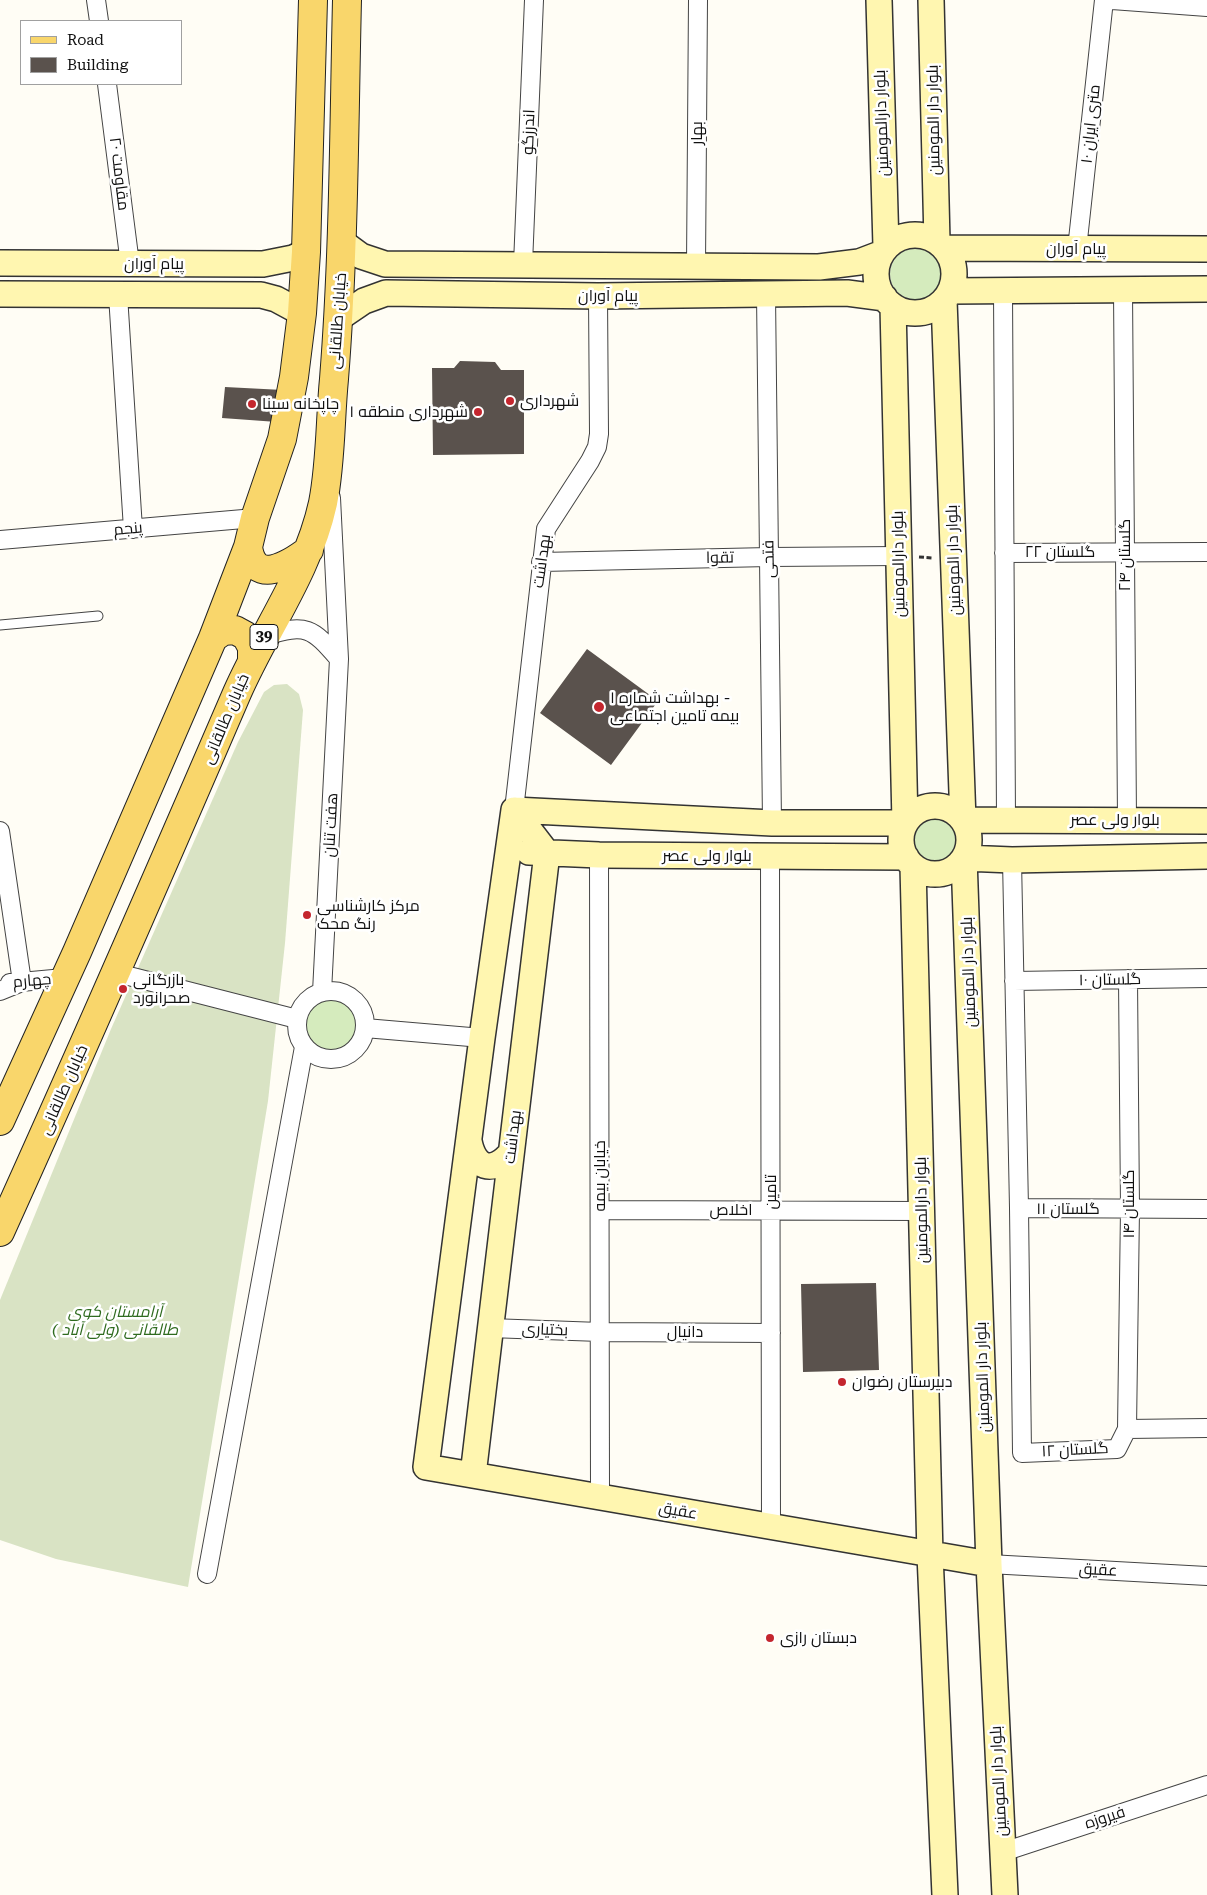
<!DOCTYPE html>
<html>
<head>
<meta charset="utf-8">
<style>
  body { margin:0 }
  #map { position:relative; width:1207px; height:1895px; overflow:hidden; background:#fffdf5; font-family:"Roboto Serif",serif }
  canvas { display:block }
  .legend { position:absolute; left:20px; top:20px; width:162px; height:65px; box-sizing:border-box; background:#fff; border:1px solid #a0a0a0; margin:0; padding:6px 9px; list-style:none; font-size:15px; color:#111 }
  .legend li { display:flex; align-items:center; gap:10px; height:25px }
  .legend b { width:25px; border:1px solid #a0a0a0 }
</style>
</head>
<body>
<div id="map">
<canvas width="1207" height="1895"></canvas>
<ul class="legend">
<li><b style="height:6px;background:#f9d66b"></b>Road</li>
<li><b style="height:14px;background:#5a524d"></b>Building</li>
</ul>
</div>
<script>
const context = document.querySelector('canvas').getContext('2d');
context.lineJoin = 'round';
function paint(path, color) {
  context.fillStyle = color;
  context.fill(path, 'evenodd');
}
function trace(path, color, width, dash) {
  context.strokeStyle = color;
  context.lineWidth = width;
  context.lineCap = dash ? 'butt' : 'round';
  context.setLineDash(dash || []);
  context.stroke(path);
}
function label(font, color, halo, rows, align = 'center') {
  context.font = font + ' "Roboto Serif",Cairo,serif';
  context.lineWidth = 5;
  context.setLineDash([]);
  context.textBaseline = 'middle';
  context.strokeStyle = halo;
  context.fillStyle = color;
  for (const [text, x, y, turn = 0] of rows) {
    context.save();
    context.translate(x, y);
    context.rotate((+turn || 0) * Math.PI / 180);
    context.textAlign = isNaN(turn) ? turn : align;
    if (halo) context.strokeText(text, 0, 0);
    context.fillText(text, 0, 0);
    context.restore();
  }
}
const green = new Path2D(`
  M890 274a26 26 0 1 1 52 0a26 26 0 1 1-52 0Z
  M909 840a27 27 0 1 1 54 0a27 27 0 1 1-54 0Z
  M302 1025a29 29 0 1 1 58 0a29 29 0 1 1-58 0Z`);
const cemetery = new Path2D(`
  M287,684L299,694L303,710L285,943L268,1101L188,1587L56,1559L0,1540V1300L111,1029L238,742L264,692L274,685Z`);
const building = new Path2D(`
  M460,361L495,362L501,370H524V454L433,455L432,368H454Z
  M225,387L283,390L277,422L222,418Z
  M587,649L658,701L611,765L540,713Z
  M876,1283L879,1370L803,1372L801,1284Z`);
const path = new Path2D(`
  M919,557L933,558`);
const lane = new Path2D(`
  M0,625L98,616`);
const street = new Path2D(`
  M96,0L99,21
  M1112,0L1207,7
  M107,84L130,264
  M1077,249L1104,0
  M523,264L534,0
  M696,265L698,0
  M1123,290L1127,820
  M1003,291L1006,819
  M766,294L772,823
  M118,295L133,529
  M0,540L255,518
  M1004,553L1207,552
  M541,562L769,557L899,556
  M265,636C307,623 312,628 339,659
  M514,810L546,529L590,461L597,447L599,434L598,296
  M0,831L22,982L0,991
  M599,855L600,1497
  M770,856L771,1527
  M1012,860L1019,1208L1022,1453L1117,1449L1127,1429L1207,1428
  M117,973L297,1019
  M1014,981L1207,978
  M10,983L64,978
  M297 1025a34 34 0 1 1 68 0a34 34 0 1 1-68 0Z
  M322,992L339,659L331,498
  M365,1028L482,1038
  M1019,1208L1207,1209
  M600,1210L922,1211
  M490,1328L600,1332L771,1333
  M1127,1429L1130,1209L1128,979
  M989,1564L1207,1576
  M207,1574L304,1047
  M1003,1852L1207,1785`);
const secondary = new Path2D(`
  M879,0L886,247
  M931,0L937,241
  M876 274a39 39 0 1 1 78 0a39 39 0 1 1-78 0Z
  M342,242L361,256L385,264L819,267L859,262L880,254
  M945,248L1207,249
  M0,263L263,264L293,258L306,252
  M950,291L1207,289
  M0,294L261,295L276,299L302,313
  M944,300L963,820L1207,821
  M339,318L364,301L386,293L598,296L847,293L885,298
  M901 840a34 34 0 1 1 68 0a34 34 0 1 1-68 0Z
  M514,810L482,1038L426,1467L989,1564
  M514,810L772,823H905L893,306
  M529,852L599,855L906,857
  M913,866L930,1555L945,1895
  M469,1141C474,1168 492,1175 511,1153
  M473,1475L547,853L514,810
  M1005,1895L989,1564L964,858L1012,860L1207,856`);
const primary = new Path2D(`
  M248,547C254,587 289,565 309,550
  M213,638L223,631L235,630L246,636L252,647V659
  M0,1121L77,952L213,638L248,547L255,518L282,439L294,377L302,313L306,252L313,0
  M0,1232C81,1053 159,874 237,693C265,629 308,572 323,503C331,462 330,420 334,379C344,253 344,126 347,0`);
const markers = [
  [510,401,5,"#c4262e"],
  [252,404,5,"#c4262e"],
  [478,412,5,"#c4262e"],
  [599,707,6,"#c4262e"],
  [307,915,5,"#c4262e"],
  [123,989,5,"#c4262e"],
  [842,1382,5,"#c4262e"],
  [770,1638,5,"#c4262e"]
];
const shields = [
  [264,637,28]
];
const shieldNames = [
  ["39",264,637]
];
const streetNames = [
  ["بلوار دار المومنین",934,120,-91],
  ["بلوار دارالمومنین",882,123,-92],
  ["۱۰ متری ایران",1091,124,-84],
  ["اندرزگو",529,132,-88],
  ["بهار",697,133,-90],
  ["مقاومت ۲۰",119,174,83],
  ["پیام آوران",1076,249],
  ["پیام آوران",154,264],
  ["پیام آوران",608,296],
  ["خیابان طالقانی",338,321,-86],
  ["پنجم",128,529,-5],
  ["گلستان ۲۲",1060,552],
  ["گلستان ۲۴",1125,555,-90],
  ["تقوا",720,558,-1],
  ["فتحی",769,559,-91],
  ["بلوار دار المومنین",954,560,-92],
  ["بهداشت",542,561,-82],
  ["بلوار دارالمومنین",899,564,-91],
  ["خیابان طالقانی",226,719,-67],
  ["بلوار ولی عصر",1115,820],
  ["هفت تنان",331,825,-87],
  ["بلوار ولی عصر",707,856],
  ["بلوار دار المومنین",969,972,-92],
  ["گلستان ۱۰",1110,980,-1],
  ["چهارم",32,981,-5],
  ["خیابان طالقانی",64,1090,-66],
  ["بهداشت",513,1137,-83],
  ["خیابان بیمه",600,1176,-90],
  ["تامین",771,1192,-90],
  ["گلستان ۱۴",1129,1204,-90],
  ["گلستان ۱۱",1068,1209],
  ["اخلاص",731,1210],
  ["بلوار دارالمومنین",922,1210,-91],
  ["بختیاری",545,1330,2],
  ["دانیال",685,1332],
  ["بلوار دار المومنین",983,1377,-92],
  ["گلستان ۱۲",1075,1450,-3],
  ["عقیق",678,1511,10],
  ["عقیق",1098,1570,3],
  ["بلوار دار المومنین",999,1781,-93],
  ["فیروزه",1105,1818,-18]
];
const poiNames = [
  ["شهرداری",520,401],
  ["چاپخانه سینا",262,404],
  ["شهرداری منطقه ۱",468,412,"right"],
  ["بهداشت شماره ۱ -",610,698],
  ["بیمه تامین اجتماعی",610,716],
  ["مرکز کارشناسی",317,906],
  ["رنگ محک",317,924],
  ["بازرگانی",133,980],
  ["صحرانورد",133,998],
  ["دبیرستان رضوان",852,1382],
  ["دبستان رازی",780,1638]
];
const parkNames = [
  ["آرامستان کوی",115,1312],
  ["طالقانی (ولی آباد )",115,1330]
];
paint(green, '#d5ebbd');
paint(cemetery, '#d9e3c4');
paint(building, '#5a524d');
trace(lane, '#444', 11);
trace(street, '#444', 20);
trace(secondary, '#333', 28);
trace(primary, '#222', 30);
trace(path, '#333', 3, [5, 2.5]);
trace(lane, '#fff', 9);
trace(street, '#fff', 18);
trace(secondary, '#fff6b0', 25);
trace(primary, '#f9d66b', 28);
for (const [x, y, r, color] of markers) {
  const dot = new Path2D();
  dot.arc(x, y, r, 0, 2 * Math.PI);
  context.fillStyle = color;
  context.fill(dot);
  trace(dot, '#fff', 2);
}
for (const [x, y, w] of shields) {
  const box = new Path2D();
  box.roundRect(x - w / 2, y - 12.5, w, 25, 4);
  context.fillStyle = '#fff';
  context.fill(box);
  trace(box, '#111', 1);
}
label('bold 15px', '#111', null, shieldNames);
label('16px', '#111', '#fff', streetNames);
label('16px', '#111', '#fff', poiNames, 'left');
label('italic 16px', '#2f6b1f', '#fff', parkNames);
</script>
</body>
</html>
